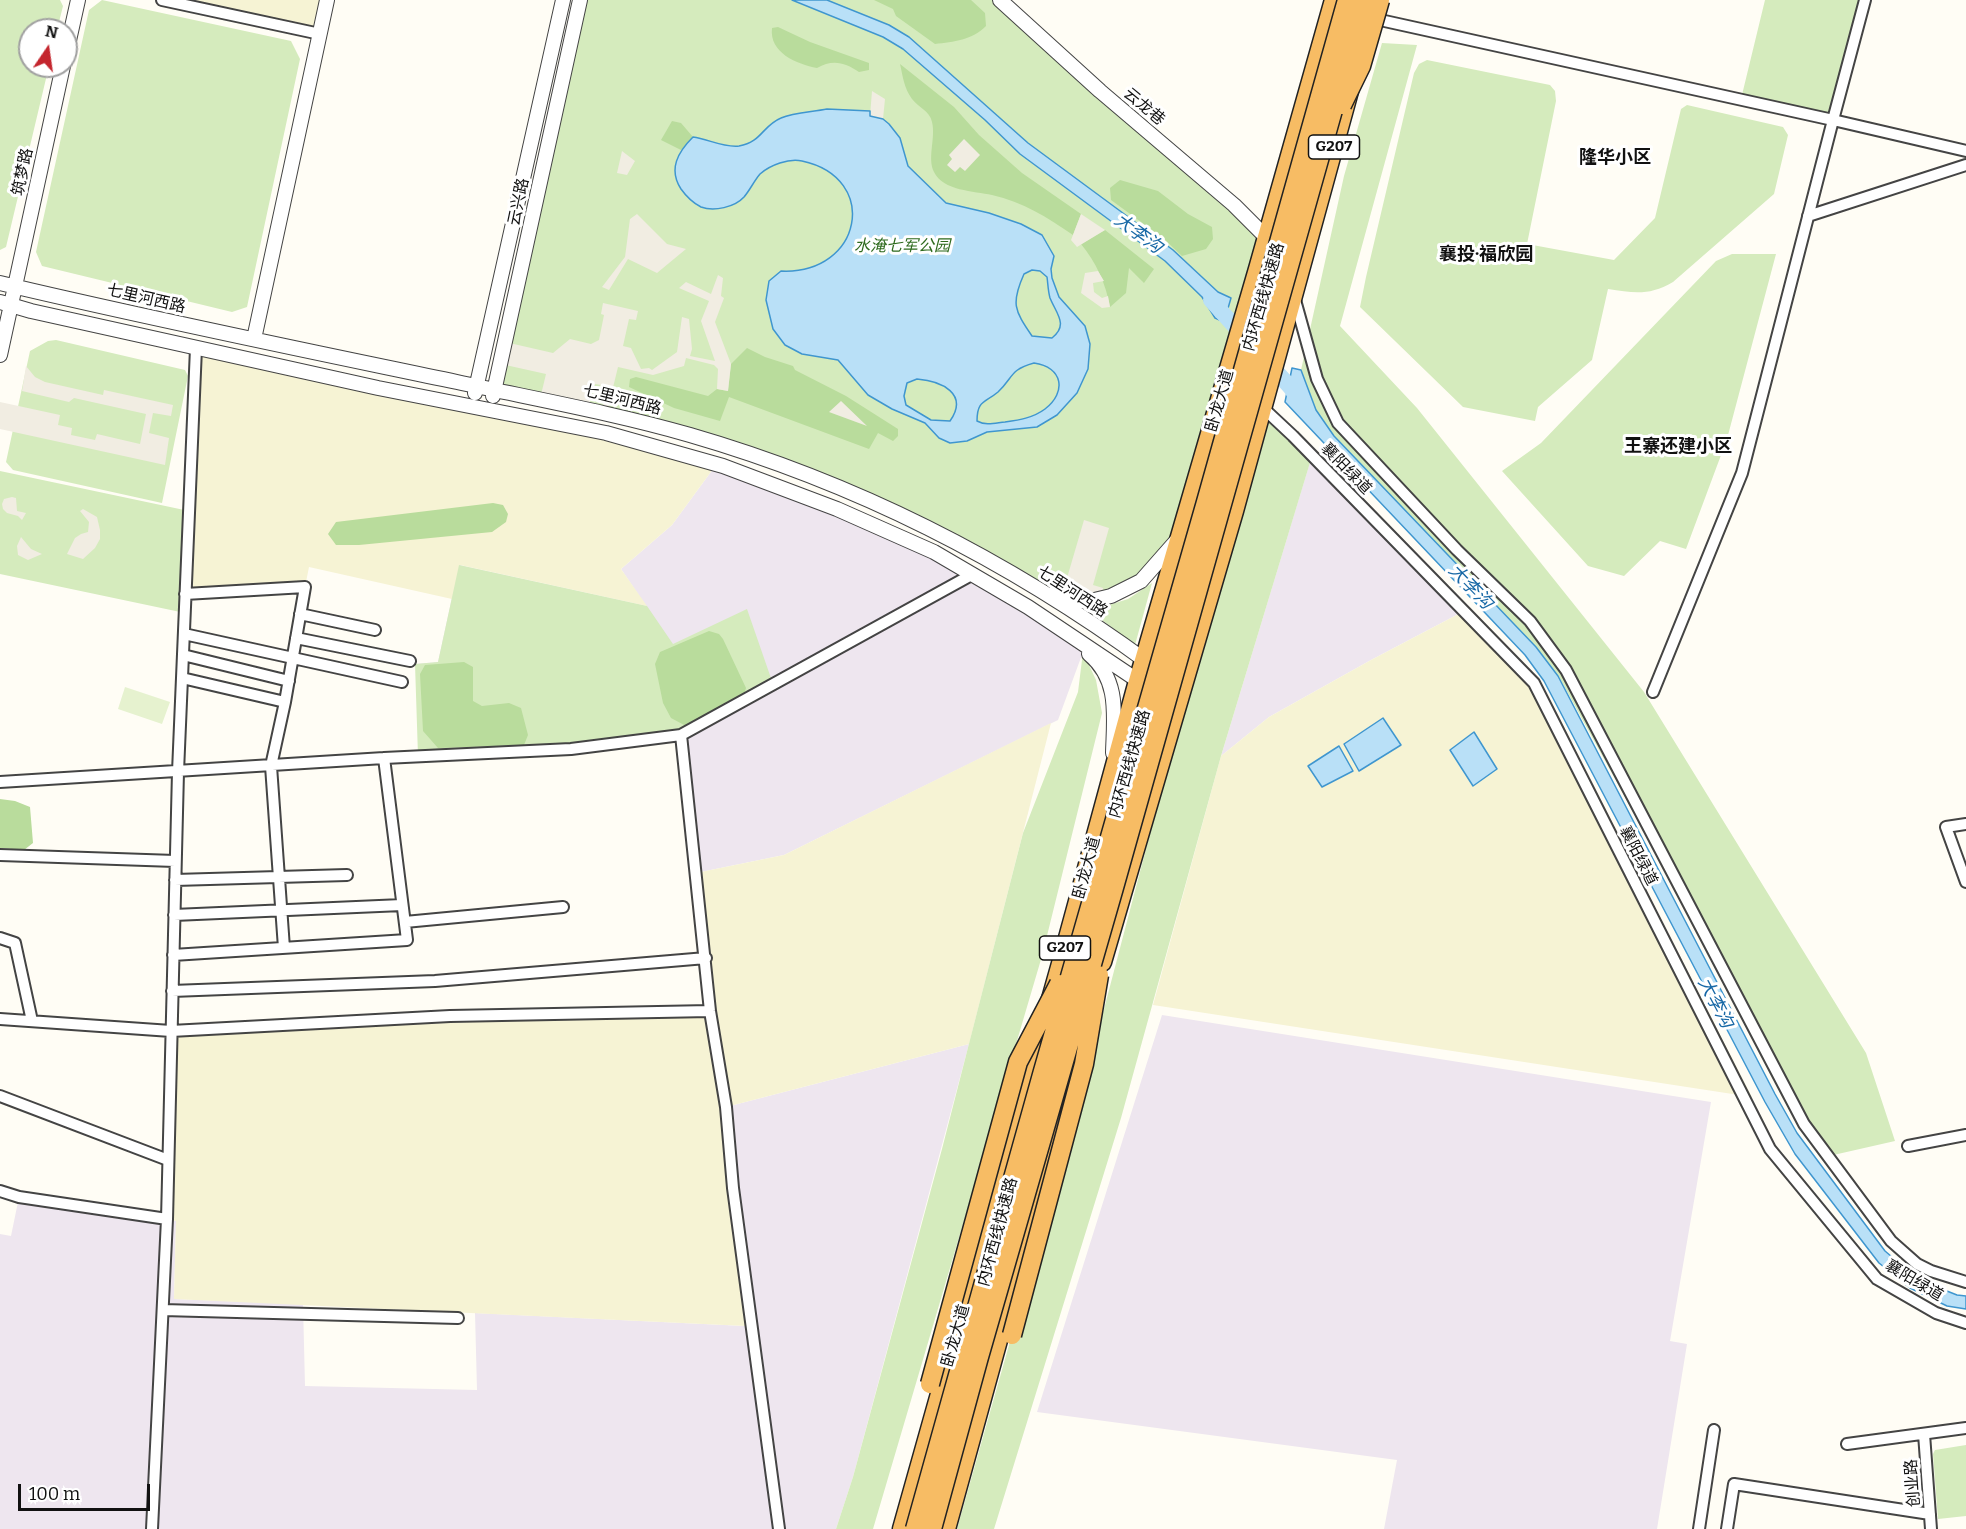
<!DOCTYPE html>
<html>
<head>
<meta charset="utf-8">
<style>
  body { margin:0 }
  #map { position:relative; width:1966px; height:1529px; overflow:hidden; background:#fffdf5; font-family:Bitter,serif }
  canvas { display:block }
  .north { position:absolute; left:18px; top:18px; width:60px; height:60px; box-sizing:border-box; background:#fff; border:2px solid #a0a0a0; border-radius:50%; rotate:13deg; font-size:16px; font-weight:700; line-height:24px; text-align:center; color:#111 }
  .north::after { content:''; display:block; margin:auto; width:21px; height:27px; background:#c4262e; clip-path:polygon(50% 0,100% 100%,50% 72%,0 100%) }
  .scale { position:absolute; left:18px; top:1484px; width:132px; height:27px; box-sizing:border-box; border:3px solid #111; border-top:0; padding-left:8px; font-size:18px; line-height:21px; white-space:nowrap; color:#111; -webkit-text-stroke:4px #fff; paint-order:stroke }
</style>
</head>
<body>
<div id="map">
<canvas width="1966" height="1529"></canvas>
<div class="north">N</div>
<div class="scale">100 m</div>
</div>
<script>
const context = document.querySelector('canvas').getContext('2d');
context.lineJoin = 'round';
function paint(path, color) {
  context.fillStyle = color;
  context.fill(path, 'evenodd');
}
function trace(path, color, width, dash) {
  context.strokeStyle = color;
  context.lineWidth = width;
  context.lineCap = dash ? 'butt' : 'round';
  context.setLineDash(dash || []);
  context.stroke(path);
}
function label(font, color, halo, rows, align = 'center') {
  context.font = font + ' Bitter,"Noto Sans SC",serif';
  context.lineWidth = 6;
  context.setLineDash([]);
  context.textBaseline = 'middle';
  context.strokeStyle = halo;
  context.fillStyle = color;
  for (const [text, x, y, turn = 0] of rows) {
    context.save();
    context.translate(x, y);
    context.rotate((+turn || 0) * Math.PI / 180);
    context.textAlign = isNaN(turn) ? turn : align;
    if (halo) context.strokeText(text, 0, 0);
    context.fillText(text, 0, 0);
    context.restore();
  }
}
const industrial = new Path2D(`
  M1314,449L1468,609L1371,660L1269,717L1221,756Z
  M713,469L837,514L954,567L1056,628L1083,652L1058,720L784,855L696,873L681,735L415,664L438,662L459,565L646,606L621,569L672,525Z
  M1162,1015L1711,1102L1670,1341L1687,1344L1657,1529H1384L1397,1460L1037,1412Z
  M969,1044L853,1477L836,1529H0V1234L11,1236L19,1197L176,1221L174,1299L303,1304L305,1386L477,1390L475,1313L745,1326L726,1107Z`);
const farmland = new Path2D(`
  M162,0H327L320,34Z
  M196,348L604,438L713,469L672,525L621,569L647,606L460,565L452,599L309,567L305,587L185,594Z
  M1468,609L1536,679L1549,700L1752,1097L1153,1005L1221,756L1269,717L1371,660Z
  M1051,723L969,1044L726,1107L746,1326L174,1299L176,1221L167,1219L171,1031L447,1023L710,1011L696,873L784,855Z`);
const green = new Path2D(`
  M0,0H60L63,6L57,30H30V66H49L6,247L0,250Z
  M102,0L291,41L300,59L247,307L232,312L42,266L36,252L89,10Z
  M580,0H999L1267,238L1181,535L1136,576L1099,593L1041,590L949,538L693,436L495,390Z
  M1765,0H1865L1833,120L1741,99Z
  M1382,43L1417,45L1340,326L1417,408L1644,692L1866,1053L1895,1141L1829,1156L1804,1124L1558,675L1536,647L1334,436L1316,410L1301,370L1344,176Z
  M1427,60L1550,85L1555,91L1556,101L1527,244L1614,260L1655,218L1681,109L1687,105L1783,127L1788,135L1774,194L1673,282C1649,296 1634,293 1608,289L1592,360L1538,407L1535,421L1463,407L1360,307L1366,277L1414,73L1419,64Z
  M1732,254H1776L1727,439L1686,549L1660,541L1624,576L1588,566L1502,471L1541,443L1716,261Z
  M56,340L185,370L188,376L162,503L13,470L6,462L30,351L48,341Z
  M1262,407L1312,456L1221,756L1121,1118L994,1529H957L1104,1009Z
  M0,471L189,511L185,613L0,574Z
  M459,565L647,606L673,644L747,609L773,684L681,735L418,756L415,664L438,662Z
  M1152,583L1135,645L1090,611L1128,599Z
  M1083,652L1096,680L1102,713L1042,956L873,1529H836L853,1477L942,1149L1023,833L1078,692Z
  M1966,1445V1516L1938,1519L1933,1454L1935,1450Z`);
const forest = new Path2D(`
  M874,0H971L985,13L986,26C972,40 954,42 935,44L896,16L893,9Z
  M778,27L810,42L869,63V70L859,72C845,62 832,59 817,68C797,64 769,53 772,28Z
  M900,64L954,107L979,135L1022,173L1081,214L1073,235C1047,217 1023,202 992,195C974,191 943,191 934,172C927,158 936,138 932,122C930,111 918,107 912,99C904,88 903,77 900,64Z
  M672,121L681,123L693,137L681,150L661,140Z
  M1120,180L1158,191L1188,214L1212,227L1213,239L1206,249L1182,256L1163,238L1111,200L1110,188Z
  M1105,230L1154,269L1144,283L1129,268L1126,293L1110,307C1106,284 1096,262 1081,244Z
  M747,348L765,357L793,366L795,370L846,396L898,429V436L893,441L878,433L869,449L729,397L720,421L674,408L629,387L630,379L636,377L708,396L717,389L728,391L731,364Z
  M493,503L503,505L508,514L506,522L492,532L359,545H336L328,534L336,522Z
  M709,631L719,634L723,639L746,688L744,695L697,722L686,726L671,718L663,703L655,664L660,652Z
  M464,662L473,667V701L482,706L509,703L521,708L528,735L524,745L438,748L423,731L420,674L425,665Z
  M0,799L15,801L30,807L33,843L24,850L0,848Z`);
const pitch = new Path2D(`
  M125,687L170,702L162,724L118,709Z`);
const plaza = new Path2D(`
  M872,91L885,99L883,119L870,116Z
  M964,139L980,155L965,171L960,167L955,172L947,165L952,159L949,155Z
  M622,151L635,161L627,175L617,173Z
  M637,214L667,244L686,249L657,273L628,259L609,290L602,287L625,257L630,219Z
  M1081,214L1105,230L1077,247L1071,240Z
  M1098,271L1104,281L1093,283L1094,292L1102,298L1108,296L1110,307L1102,308L1081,293L1085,273Z
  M718,275L723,278L721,296L724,298L715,322L731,364L728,391L717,389L718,369L714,365L686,358L684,366L653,375L618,367L607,412L602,411L607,386L595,384L588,408L540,399L546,374L501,364L505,342L553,353L570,339L591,344L599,340L604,315L601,314L603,303L638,311L636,320L629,319L623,346L631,348L641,369L649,368L652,370L677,352L682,317L689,319L692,349L690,356L715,361L701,321L709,301L679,288L686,282L711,294Z
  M26,366L35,377L45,382L103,395L104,390L173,405L171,416L153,413L149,433L169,438L165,465L0,429V402L60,415L58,425L72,428L71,435L95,440L97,434L140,444L146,414L74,398L69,402L22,391Z
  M841,401L867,426L829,412Z
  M12,497L16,498L17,511L26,513L22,520L18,516L7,513L3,509L2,504L4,499Z
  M83,509L97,517L100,530V539L95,548L83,559L67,554L75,538L81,534L88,532L89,522L80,511Z
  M1084,520L1109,528L1093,585L1103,588L1104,598L1062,595Z
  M21,537L31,549L42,554L28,560L18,555L17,546Z`);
const water = new Path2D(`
  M792,0H827L889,25L909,37L1028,143L1173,250L1218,292L1231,298L1224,322L1215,318L1202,297L1165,261L1020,154L985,120L903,49L883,37Z
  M827,109L870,111V116L883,119L889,124L900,138L908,166L946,203L989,213L1021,224L1042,235L1054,256L1051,269L1052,278L1059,297L1085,326L1090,344L1088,369L1077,393L1057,415L1037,427L987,432L967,441L950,443L939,438L925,423L892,409L868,395L838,360L802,354L785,345L773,329L766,300L769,281L781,271C862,275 881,178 802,161C789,158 770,165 760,174C754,181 750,190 744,197C735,207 714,212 701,207C693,203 686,196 681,189C668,169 678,152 693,137C708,139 724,148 739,146C762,142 762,126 781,118C794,112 813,112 827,109ZM1032,270L1040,271L1047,277C1048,284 1048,291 1050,298C1056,313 1069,325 1052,338L1032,336C1014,310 1011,303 1024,274ZM1034,363C1063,367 1067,392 1045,409C1033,418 1019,420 1005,422C995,423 986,426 977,421C977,400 985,403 998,392C1014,377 1009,370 1034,363ZM917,379C942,381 969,394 950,421L931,420L906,405L904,396L907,383Z
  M1292,368L1301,370L1316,410L1334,436L1536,647L1558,676L1775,1094L1797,1133L1885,1251L1919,1280L1957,1295L1966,1296V1309L1947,1306L1910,1288L1879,1263L1795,1154L1765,1102L1544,681L1525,655L1285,402Z
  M1383,718L1401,745L1359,771L1344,744Z
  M1474,732L1497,769L1473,786L1450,750Z
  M1339,746L1353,771L1322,787L1308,766Z`);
const river = new Path2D(`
  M1211,300L1248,341
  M1266,360L1291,388L1301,403`);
const minor = new Path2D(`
  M162,0L320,34
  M1865,0L1833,120L1966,151
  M1371,18L1833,120L1742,473L1653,692
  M1808,216L1966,165
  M1295,300L1317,379L1338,423L1457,550L1530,621L1566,670L1804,1124L1891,1241L1917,1264L1931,1271L1966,1282
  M1262,407L1293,436L1534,683L1770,1149L1877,1279L1936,1313L1966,1323
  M185,594L305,587L285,702L271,766L284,948
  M300,614L375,630
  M184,634L402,682
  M296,638L410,661
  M183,655L289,681
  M182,678L285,702
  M681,735L710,1011L726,1107L733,1188L779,1529
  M0,782L384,758L571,749L681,735L973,574
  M1966,824L1946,827L1966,882
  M0,855L175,861
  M175,880L347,875
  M174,915L402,905
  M405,922L563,907
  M0,938L15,943L32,1021
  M173,955L407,940L384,758
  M172,991L435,981L706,958
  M0,1019L171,1031L450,1016L710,1011
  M0,1096L168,1160
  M1908,1146L1966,1135
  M0,1191L19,1197L167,1219
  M163,1310L458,1318
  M1924,1434L1931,1529
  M1847,1444L1966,1428
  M152,1529L167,1219L178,772L196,348
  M1699,1529L1714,1430
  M1727,1529L1734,1484L1930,1514`);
const tertiary = new Path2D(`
  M1000,0L1100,91L1234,205L1267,238
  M66,54L78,0
  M0,283C151,319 304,350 457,382C535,399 613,413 690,435C856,483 1011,562 1150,664
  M0,302L31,311L378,388L606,433L723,466L837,509L934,552L1028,607L1146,686
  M254,339L327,0
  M0,355L63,66
  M475,393L563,0
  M493,396L580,0
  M1054,593L1086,602L1111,596L1141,581L1178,539
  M1089,654C1120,680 1114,716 1113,753`);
const trunk = new Path2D(`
  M1102,962L1234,511L1349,91
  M902,1529L1062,960L1138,681L1258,269L1334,0
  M946,1529L1082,1035`);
const trunkBridge = new Path2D(`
  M1342,105L1361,66L1380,0
  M1012,1335L1084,1064L1099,975
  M930,1384L1018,1062L1059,984
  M915,1529L1043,1071L1206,502L1347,0
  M932,1529L979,1357L1113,891L1364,0`);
const shields = [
  [1334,147,51],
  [1065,948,51]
];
const shieldNames = [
  ["G207",1334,147],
  ["G207",1065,948]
];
const streetNames = [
  ["云龙巷",1144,107,40],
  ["筑梦路",23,172,-78],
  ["云兴路",519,202,-78],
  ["内环西线快速路",1264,297,-74],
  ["七里河西路",146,299,13],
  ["七里河西路",622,400,14],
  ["卧龙大道",1220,401,-74],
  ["襄阳绿道",1346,469,46],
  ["七里河西路",1072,592,33],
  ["内环西线快速路",1130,764,-74],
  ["襄阳绿道",1638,856,63],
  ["卧龙大道",1087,868,-75],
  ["内环西线快速路",998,1232,-75],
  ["襄阳绿道",1914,1281,31],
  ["卧龙大道",956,1336,-74],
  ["创业路",1913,1483,-94]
];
const parkNames = [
  ["水淹七军公园",902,247]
];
const neighbourhoodNames = [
  ["隆华小区",1615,158],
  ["襄投·福欣园",1486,255],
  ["王寨还建小区",1678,447]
];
const waterNames = [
  ["大李沟",1138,234,36],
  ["大李沟",1470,587,46],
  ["大李沟",1715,1003,62]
];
paint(industrial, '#eee6ef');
paint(farmland, '#f6f3d4');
paint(green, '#d5ebbd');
paint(forest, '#b9dc9c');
paint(pitch, '#e6f2cf');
paint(plaza, '#f1ede2');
paint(water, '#b9e0f7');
trace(water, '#3f96cf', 1.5);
trace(river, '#b9e0f7', 16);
trace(minor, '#444', 14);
trace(tertiary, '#444', 16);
trace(trunk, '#222', 21);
trace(minor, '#fff', 10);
trace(tertiary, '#fff', 14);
trace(trunk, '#f7bc64', 18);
trace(trunkBridge, '#222', 21, []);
trace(trunkBridge, '#f7bc64', 18);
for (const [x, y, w] of shields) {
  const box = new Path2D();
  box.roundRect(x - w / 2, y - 12, w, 24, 4.5);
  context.fillStyle = '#fff';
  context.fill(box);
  trace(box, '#111', 1.5);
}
label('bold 15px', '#111', null, shieldNames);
label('16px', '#111', '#fff', streetNames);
label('italic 16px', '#2f6b1f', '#fff', parkNames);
label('bold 18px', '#111', '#fff', neighbourhoodNames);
label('italic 18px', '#1768a6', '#fff', waterNames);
</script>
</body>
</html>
